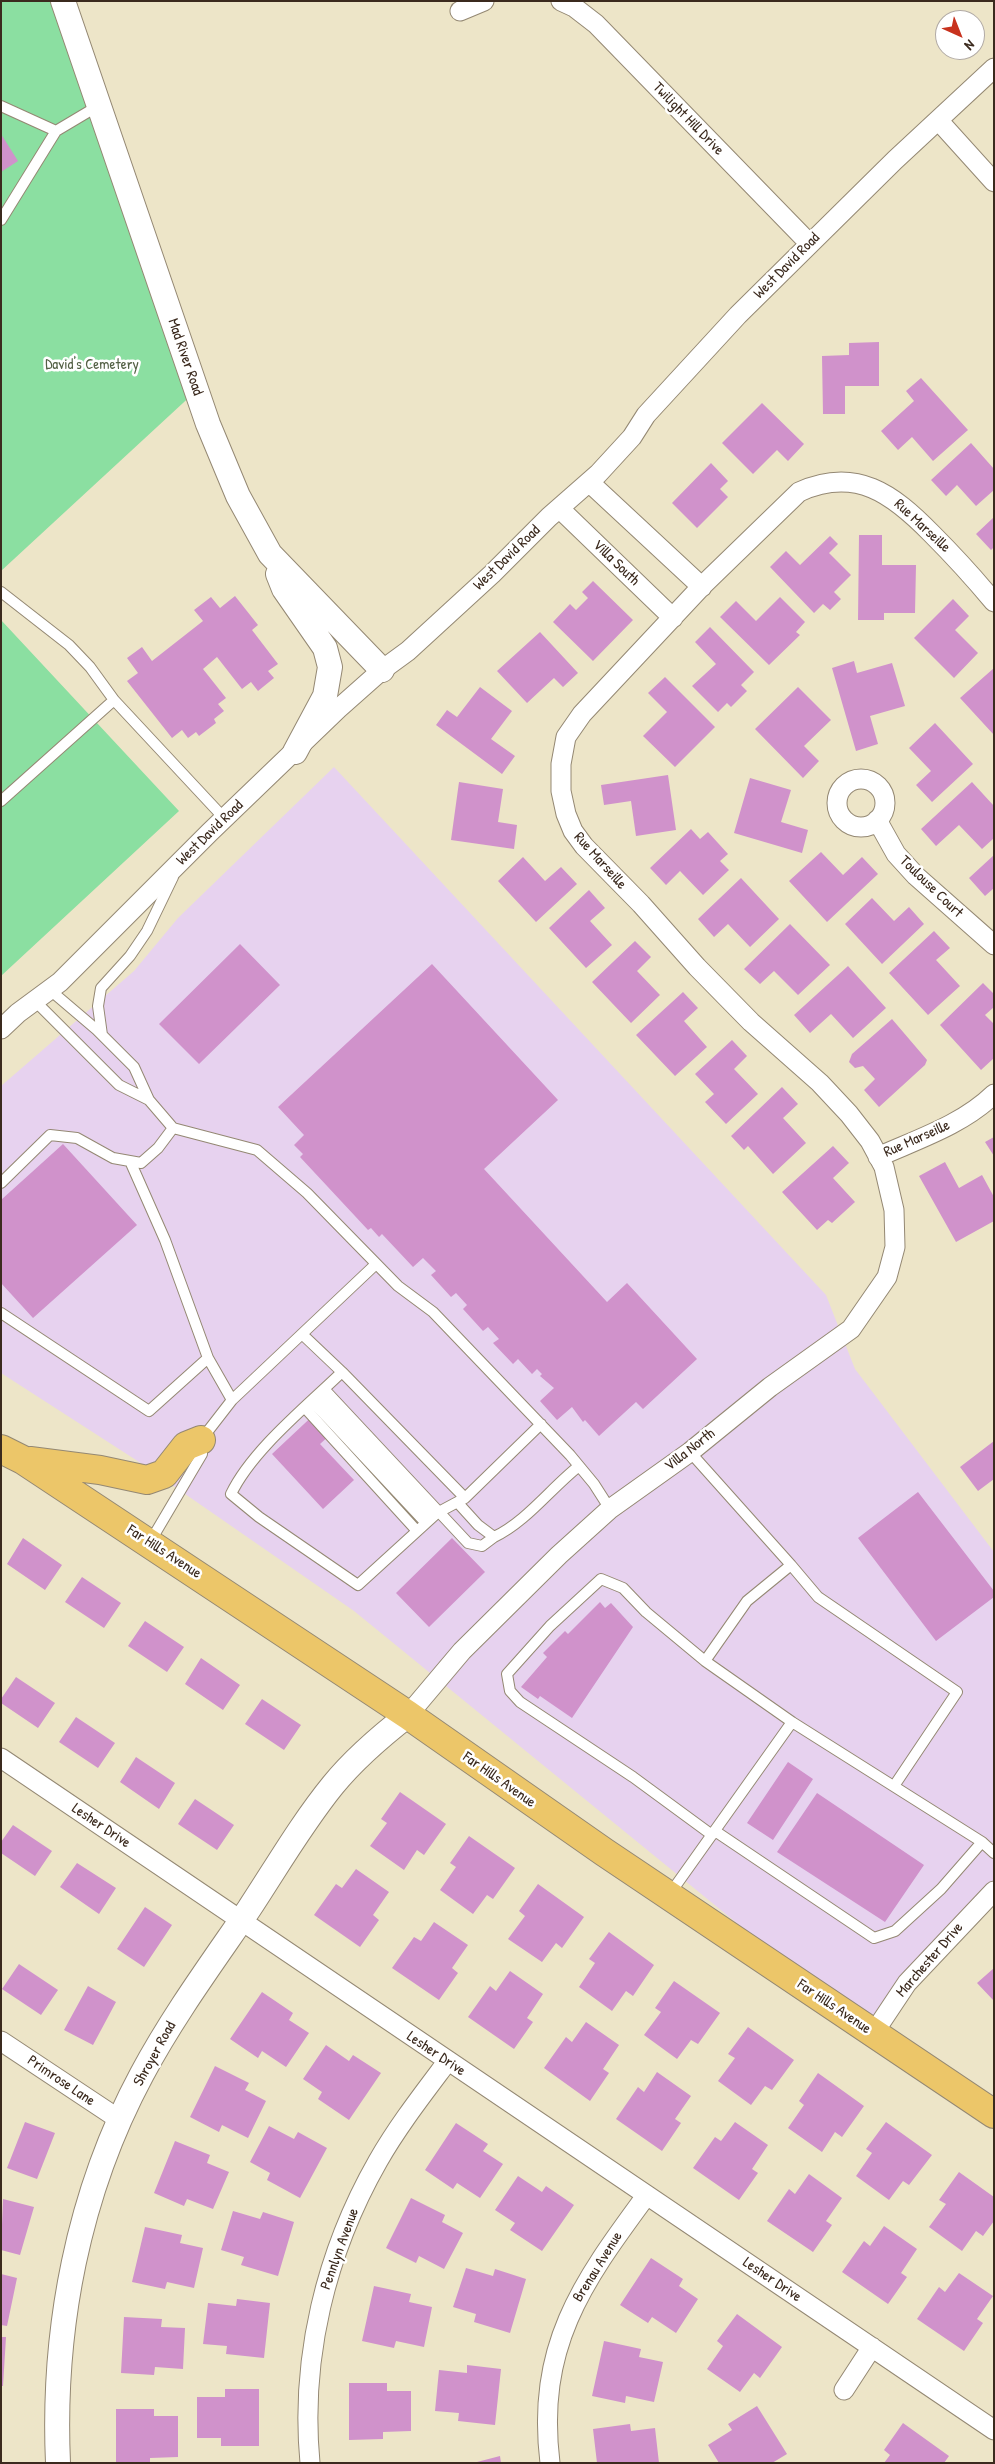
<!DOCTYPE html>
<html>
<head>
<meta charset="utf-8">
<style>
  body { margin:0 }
  #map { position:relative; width:995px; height:2464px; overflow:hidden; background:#ede5c8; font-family:"Patrick Hand",sans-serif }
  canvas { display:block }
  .frame { position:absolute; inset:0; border:2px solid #3b2a1e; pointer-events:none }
  .north { position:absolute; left:935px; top:10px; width:50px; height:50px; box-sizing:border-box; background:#fff; border:1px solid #b1aaa5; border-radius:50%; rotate:136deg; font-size:14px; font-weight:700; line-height:20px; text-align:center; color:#3b2a1e }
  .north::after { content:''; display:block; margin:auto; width:18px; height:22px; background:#c8321e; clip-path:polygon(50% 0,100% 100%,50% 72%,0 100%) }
</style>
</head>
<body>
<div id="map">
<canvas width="995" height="2464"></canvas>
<div class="frame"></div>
<div class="north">N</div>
</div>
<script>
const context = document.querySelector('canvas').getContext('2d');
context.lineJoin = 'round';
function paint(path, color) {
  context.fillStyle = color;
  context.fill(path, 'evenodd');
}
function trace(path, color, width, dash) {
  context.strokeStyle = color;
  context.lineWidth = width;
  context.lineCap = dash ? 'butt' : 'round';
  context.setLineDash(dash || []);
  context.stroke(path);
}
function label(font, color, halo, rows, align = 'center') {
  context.font = font + ' "Patrick Hand",sans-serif';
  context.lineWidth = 5;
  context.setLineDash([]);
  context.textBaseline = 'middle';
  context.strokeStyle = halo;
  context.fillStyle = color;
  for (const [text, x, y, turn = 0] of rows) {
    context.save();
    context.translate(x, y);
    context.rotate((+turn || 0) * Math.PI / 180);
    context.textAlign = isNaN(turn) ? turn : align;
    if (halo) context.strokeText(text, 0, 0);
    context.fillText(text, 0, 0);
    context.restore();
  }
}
const built = new Path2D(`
  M334,767L826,1295L855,1369L994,1552V1896L873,2034L354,1611L136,1460L1,1373V1086L134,971L178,918Z`);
const green = new Path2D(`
  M1,1H63L196,391L1,571Z
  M1,620L179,811L1,976Z`);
const building = new Path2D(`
  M1,134L18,161L1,172Z
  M879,342V386H845V414H823L822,356L849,355V343Z
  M921,378L968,430L933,461L912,437L898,450L881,431L914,401L906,391Z
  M762,403L804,444L788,461L777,450L753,474L722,443Z
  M971,443L994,469V490L976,506L957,485L946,496L931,480Z
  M711,463L728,481L720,489L728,497L697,528L672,503Z
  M994,517V547L991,550L976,534Z
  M859,535H882V565H916L915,613H884V620H858Z
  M830,536L838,544L829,553L851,575L834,592L841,599L830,610L823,604L814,613L770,567L786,551L800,565Z
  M593,581L633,620L593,661L553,622L570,604L576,610L588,598L582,592Z
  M235,596L258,625L252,630L278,664L268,671L274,678L258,691L251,682L242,689L217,657L203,669L226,698L218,704L224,711L214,719L216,723L199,736L196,732L188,738L182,730L172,738L127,681L138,673L127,658L142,647L152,661L203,621L194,610L211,597L220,608Z
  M780,597L805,622L796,632L800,635L769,665L720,617L736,601L756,621Z
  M953,599L969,616L955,630L978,653L954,678L914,638Z
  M710,627L754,672L741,685L747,691L731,707L727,703L718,712L692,686L716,664L695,642Z
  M540,632L578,673L563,687L554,678L527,703L497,671Z
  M854,661L857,673L892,663L905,706L870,716L878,744L856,751L832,668Z
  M994,668V735L960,698Z
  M665,677L715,727L675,767L643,736L667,712L648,693Z
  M480,687L512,711L491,739L515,756L502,774L436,725L447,710L457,717Z
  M798,687L831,720L804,746L819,761L803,778L755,729Z
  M935,723L973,764L932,802L916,785L931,771L909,748Z
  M668,775L676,830L636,836L631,801L604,805L601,785Z
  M750,778L791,790L781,822L808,830L802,853L734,833Z
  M459,782L503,789L498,822L517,825L514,849L451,840Z
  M972,782L994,806V838L982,849L959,825L936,846L921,829Z
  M691,829L700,839L708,832L728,854L720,861L729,870L703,895L680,871L666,885L650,868Z
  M821,852L843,875L862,857L878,874L827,922L789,881Z
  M994,855V888L985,896L969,878Z
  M523,857L545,881L561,867L577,884L536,922L498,881Z
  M741,878L779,919L750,947L728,924L714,937L698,919Z
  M589,890L605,908L590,921L612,945L586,968L549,928Z
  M872,898L894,921L909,907L924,924L882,964L845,924Z
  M790,924L830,965L798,995L774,971L760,984L744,969Z
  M934,931L950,948L936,960L960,986L928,1015L889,973Z
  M635,941L651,957L637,971L660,995L631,1023L592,982Z
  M240,944L280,985L199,1064L159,1024Z
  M432,964L558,1100L484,1169L607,1302L627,1283L697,1359L643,1409L636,1402L599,1436L585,1420L583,1422L572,1407L557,1420L540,1401L554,1388L540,1376L542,1374L537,1369L532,1374L518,1359L513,1364L493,1343L499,1339L488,1327L483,1331L463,1309L467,1305L456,1293L451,1297L431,1275L436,1271L423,1258L413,1267L382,1234L379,1237L371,1228L368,1230L300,1157L303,1154L294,1145L304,1135L278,1107Z
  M848,966L886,1008L853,1038L831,1014L810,1033L794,1015Z
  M983,983L994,994V1007L985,1015L994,1024V1058L981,1070L940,1025Z
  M683,992L698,1008L684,1021L707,1047L675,1076L636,1035Z
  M892,1019L927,1060L925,1065L879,1107L864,1090L875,1079L863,1066L855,1068L849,1062L852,1054Z
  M732,1040L747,1056L734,1069L758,1094L726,1124L705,1102L714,1094L695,1074Z
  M782,1087L798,1104L783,1118L806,1143L773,1174L748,1146L744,1150L731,1136Z
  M994,1137V1156L985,1142Z
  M63,1144L137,1225L33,1318L1,1283V1200Z
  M833,1146L849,1163L833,1178L855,1202L832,1223L828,1220L817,1230L782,1192Z
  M945,1162L959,1188L982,1175L994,1197V1221L956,1242L919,1176Z
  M336,1394L354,1413L320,1444L354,1480L323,1509L272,1454Z
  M994,1441V1479L978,1491L960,1467Z
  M918,1492L994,1591V1597L936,1641L858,1538Z
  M23,1538L62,1565L45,1590L7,1564Z
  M452,1538L485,1572L429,1627L396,1593Z
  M82,1577L121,1603L104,1628L65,1602Z
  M600,1602L605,1608L611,1603L633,1627L572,1718L540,1696L538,1699L521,1687L547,1657L543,1653L565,1631L568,1634Z
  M145,1621L184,1647L167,1672L128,1646Z
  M201,1658L240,1685L223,1710L185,1684Z
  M16,1677L55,1703L38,1728L1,1703V1699Z
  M262,1699L301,1725L284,1750L245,1724Z
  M76,1717L115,1743L98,1768L59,1742Z
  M136,1757L175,1783L159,1809L120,1782Z
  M788,1762L813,1779L773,1840L747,1823Z
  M400,1792L446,1824L424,1855L417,1850L404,1870L370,1846L387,1823L381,1819Z
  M817,1793L924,1865L885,1922L777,1852Z
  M195,1799L234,1825L217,1850L178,1824Z
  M13,1825L52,1851L35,1876L1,1853V1842Z
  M469,1836L515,1868L493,1899L487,1895L473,1914L440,1890L456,1867L450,1863Z
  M77,1863L116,1888L99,1914L60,1887Z
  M356,1869L389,1892L373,1915L379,1920L360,1947L314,1915L336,1884L342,1888Z
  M538,1884L584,1917L562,1948L556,1943L542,1962L508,1939L525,1916L519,1911Z
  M145,1907L172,1925L144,1967L117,1949Z
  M434,1922L468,1945L452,1968L458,1973L439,2000L392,1968L414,1937L421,1941Z
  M609,1932L654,1965L633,1996L626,1991L612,2011L579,1987L595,1963L589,1959Z
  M19,1964L58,1990L41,2015L2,1989Z
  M994,1968V2001L977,1983Z
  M510,1971L543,1994L527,2018L533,2022L514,2049L468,2017L490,1986L496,1991Z
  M674,1981L720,2013L698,2044L691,2040L677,2059L644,2035L661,2012L655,2008Z
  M88,1986L116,2002L93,2045L64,2030Z
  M262,1992L293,2013L289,2020L309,2033L286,2067L262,2051L258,2058L230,2039Z
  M586,2022L619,2045L603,2069L609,2073L590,2101L544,2068L566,2037L572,2042Z
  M748,2027L794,2060L772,2090L765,2086L751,2105L718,2081L735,2058L728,2054Z
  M326,2045L349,2061L353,2055L381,2073L349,2120L318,2099L322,2092L303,2079Z
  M215,2066L249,2083L245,2090L266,2101L248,2138L222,2125L219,2132L190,2117Z
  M657,2072L691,2096L675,2119L681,2123L662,2151L616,2119L638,2087L644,2092Z
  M818,2073L864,2106L842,2137L835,2132L822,2152L788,2128L804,2105L799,2101Z
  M25,2122L55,2133L37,2179L7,2168Z
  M735,2122L768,2145L752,2169L758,2173L739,2200L693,2168L715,2137L721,2141Z
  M886,2122L932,2155L909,2185L903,2181L889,2200L856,2176L872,2153L866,2149Z
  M456,2123L488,2144L483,2151L503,2164L480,2198L457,2183L453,2189L425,2170Z
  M269,2126L294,2139L298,2132L327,2148L300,2198L267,2180L270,2173L250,2162Z
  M175,2141L210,2155L207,2163L229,2172L213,2209L187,2199L184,2206L154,2193Z
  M959,2172L994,2197V2221L983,2236L976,2231L962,2251L929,2227L946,2204L939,2200Z
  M809,2174L842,2198L826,2221L832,2225L813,2252L767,2221L789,2189L795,2194Z
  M518,2176L542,2192L546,2186L574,2205L542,2251L510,2230L515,2223L495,2210Z
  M411,2198L445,2215L442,2222L463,2233L444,2269L419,2256L416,2263L386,2248Z
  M3,2199L34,2207L20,2255L1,2250Z
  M233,2211L260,2219L263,2212L294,2222L278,2276L241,2265L244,2257L221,2250Z
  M884,2226L917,2249L901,2273L907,2277L888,2304L842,2272L864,2241L870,2246Z
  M145,2227L182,2235L180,2243L203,2248L194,2288L167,2282L165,2289L132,2282Z
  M651,2258L683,2279L679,2286L698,2299L676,2333L652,2317L648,2323L620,2305Z
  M466,2268L493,2276L495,2269L526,2279L510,2333L474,2322L476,2314L453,2307Z
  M959,2273L993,2296L977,2319L983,2323L964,2351L917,2319L939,2287L945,2292Z
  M1,2274L17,2278L7,2326L1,2325Z
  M374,2286L411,2294L409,2302L432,2307L424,2347L396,2341L394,2348L362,2341Z
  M237,2299L270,2303L264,2358L226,2354L227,2346L203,2344L208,2303L236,2306Z
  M737,2314L782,2347L760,2378L754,2373L740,2392L707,2369L723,2346L717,2341Z
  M124,2317L162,2319L161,2327L185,2328L183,2369L155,2367L154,2375L121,2373Z
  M1,2337H6L3,2386H1Z
  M604,2341L641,2349L639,2357L663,2362L654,2402L626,2396L625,2403L592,2396Z
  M467,2365L501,2369L495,2425L458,2421L459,2413L435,2411L439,2370L467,2373Z
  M349,2383H387V2391H411V2431L383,2432V2439L349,2440Z
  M225,2389H259V2446H221V2438H197V2397H225Z
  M757,2406L787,2454L772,2463H719L708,2445L732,2430L728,2424Z
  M116,2409H154V2416H178V2457L150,2458V2463H116Z
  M903,2423L949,2456L944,2463H884L890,2455L884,2450Z
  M630,2424L631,2431L655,2428L659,2463H597L593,2429Z
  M500,2456L501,2463H477V2462Z`);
const service = new Path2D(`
  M1,106L56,131
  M1,220L56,131L98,106
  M1,592L69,645L90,667L114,700L224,818
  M1,801L114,700
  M50,990L97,1030L134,1067L149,1100L173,1128L257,1150L307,1193L398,1286L433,1312L570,1455L594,1484L610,1509
  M35,1001L119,1085L149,1100
  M102,1035L98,1006L101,988L130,956L147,931L173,877
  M130,1161L165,1240L208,1358
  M1,1183L50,1135L77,1138L113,1158L141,1163L158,1148L173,1128
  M1,1313L149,1411L208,1358L232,1400
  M302,1334L342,1372C307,1406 252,1450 231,1494L259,1517L358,1585L437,1513L465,1498L541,1424
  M342,1372L465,1498
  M324,1389L468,1543L482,1546L494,1537
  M318,1395L432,1517
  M312,1401L426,1523
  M305,1408L417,1531
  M690,1452L791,1565L747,1601L705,1661L792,1722
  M458,1503L478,1525L494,1537C526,1522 551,1488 579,1466
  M150,1542L202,1454L201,1440L232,1400L376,1264
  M791,1565L818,1597L957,1692L894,1786
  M705,1661L646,1612L623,1588L601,1579L550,1626L507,1674L510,1691L520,1702L633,1777L712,1835
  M715,1831L874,1938L895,1931L941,1889L982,1842
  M669,1895L792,1722L982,1842L994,1853`);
const minor = new Path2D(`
  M561,1L574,7L596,24L809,243
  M460,11L484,1
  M938,120L994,182
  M589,482L702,587
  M559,508L673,618
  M837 803a24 24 0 1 1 48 0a24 24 0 1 1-48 0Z
  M877,820L896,854L916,876L994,945
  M1,1029L18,1013L60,982L210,832L338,709L382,670L408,651L492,574L549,517L598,474L632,437L646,415L738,315L895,160L994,68
  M878,1157C918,1139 962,1125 994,1094
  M408,1715L462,1651L559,1555L610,1509L690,1452L770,1387L851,1329L887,1277L895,1247L894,1210L884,1167L870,1141L849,1114L820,1083L751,1022L697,967L641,904L584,846L573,831L566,814L561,791V764L566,737L582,714L702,586L799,492C856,466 893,494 932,534C954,556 974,578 994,602
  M1,1758L994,2430
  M873,2034L907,1983L994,1891
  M1,2041L120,2120
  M844,2390L872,2347
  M310,2463C300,2358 326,2252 378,2161C398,2126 423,2094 447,2062
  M550,2463C536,2347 581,2284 646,2196`);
const tertiary = new Path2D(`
  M63,1L208,424L238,496L270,554L382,670
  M278,574L284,589L325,648L330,667L325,696L295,752
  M58,2463C52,2329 78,2193 142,2074C173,2016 212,1963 249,1909C276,1868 302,1823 333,1785C355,1758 381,1736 408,1715`);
const primary = new Path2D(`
  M1,1449L23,1460L408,1715L604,1852L994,2114
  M30,1461L100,1470L147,1480L164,1474L186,1446L201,1440`);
const streetNames = [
  ["Twilight Hill Drive",688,119,46],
  ["West David Road",787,266,-45],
  ["Mad River Road",185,357,71],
  ["Rue Marseille",922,526,43],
  ["West David Road",507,558,-44],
  ["Villa South",616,563,44],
  ["West David Road",210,833,-44],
  ["Rue Marseille",600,861,48],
  ["Toulouse Court",931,887,44],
  ["Rue Marseille",917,1139,-24],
  ["Villa North",690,1450,-38],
  ["Far Hills Avenue",164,1552,33],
  ["Far Hills Avenue",499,1780,35],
  ["Lesher Drive",101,1826,34],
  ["Marchester Drive",930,1960,-49],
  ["Far Hills Avenue",834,2007,34],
  ["Shroyer Road",155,2054,-61],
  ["Lesher Drive",436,2054,34],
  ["Primrose Lane",61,2081,34],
  ["Pennlyn Avenue",340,2249,-70],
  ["Brenau Avenue",598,2267,-58],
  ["Lesher Drive",772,2280,34]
];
const parkNames = [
  ["David's Cemetery",92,365]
];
paint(built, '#e7d2ef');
paint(green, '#8bdfa1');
paint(building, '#d092cb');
trace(service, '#948873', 12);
trace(minor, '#948873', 21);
trace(tertiary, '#948873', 26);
trace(primary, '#948873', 30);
trace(service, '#fff', 10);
trace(minor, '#fff', 19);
trace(tertiary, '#fff', 24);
trace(primary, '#ecc669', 28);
label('15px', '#3b2a1e', '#fff', streetNames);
label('15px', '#536045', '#fff', parkNames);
</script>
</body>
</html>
